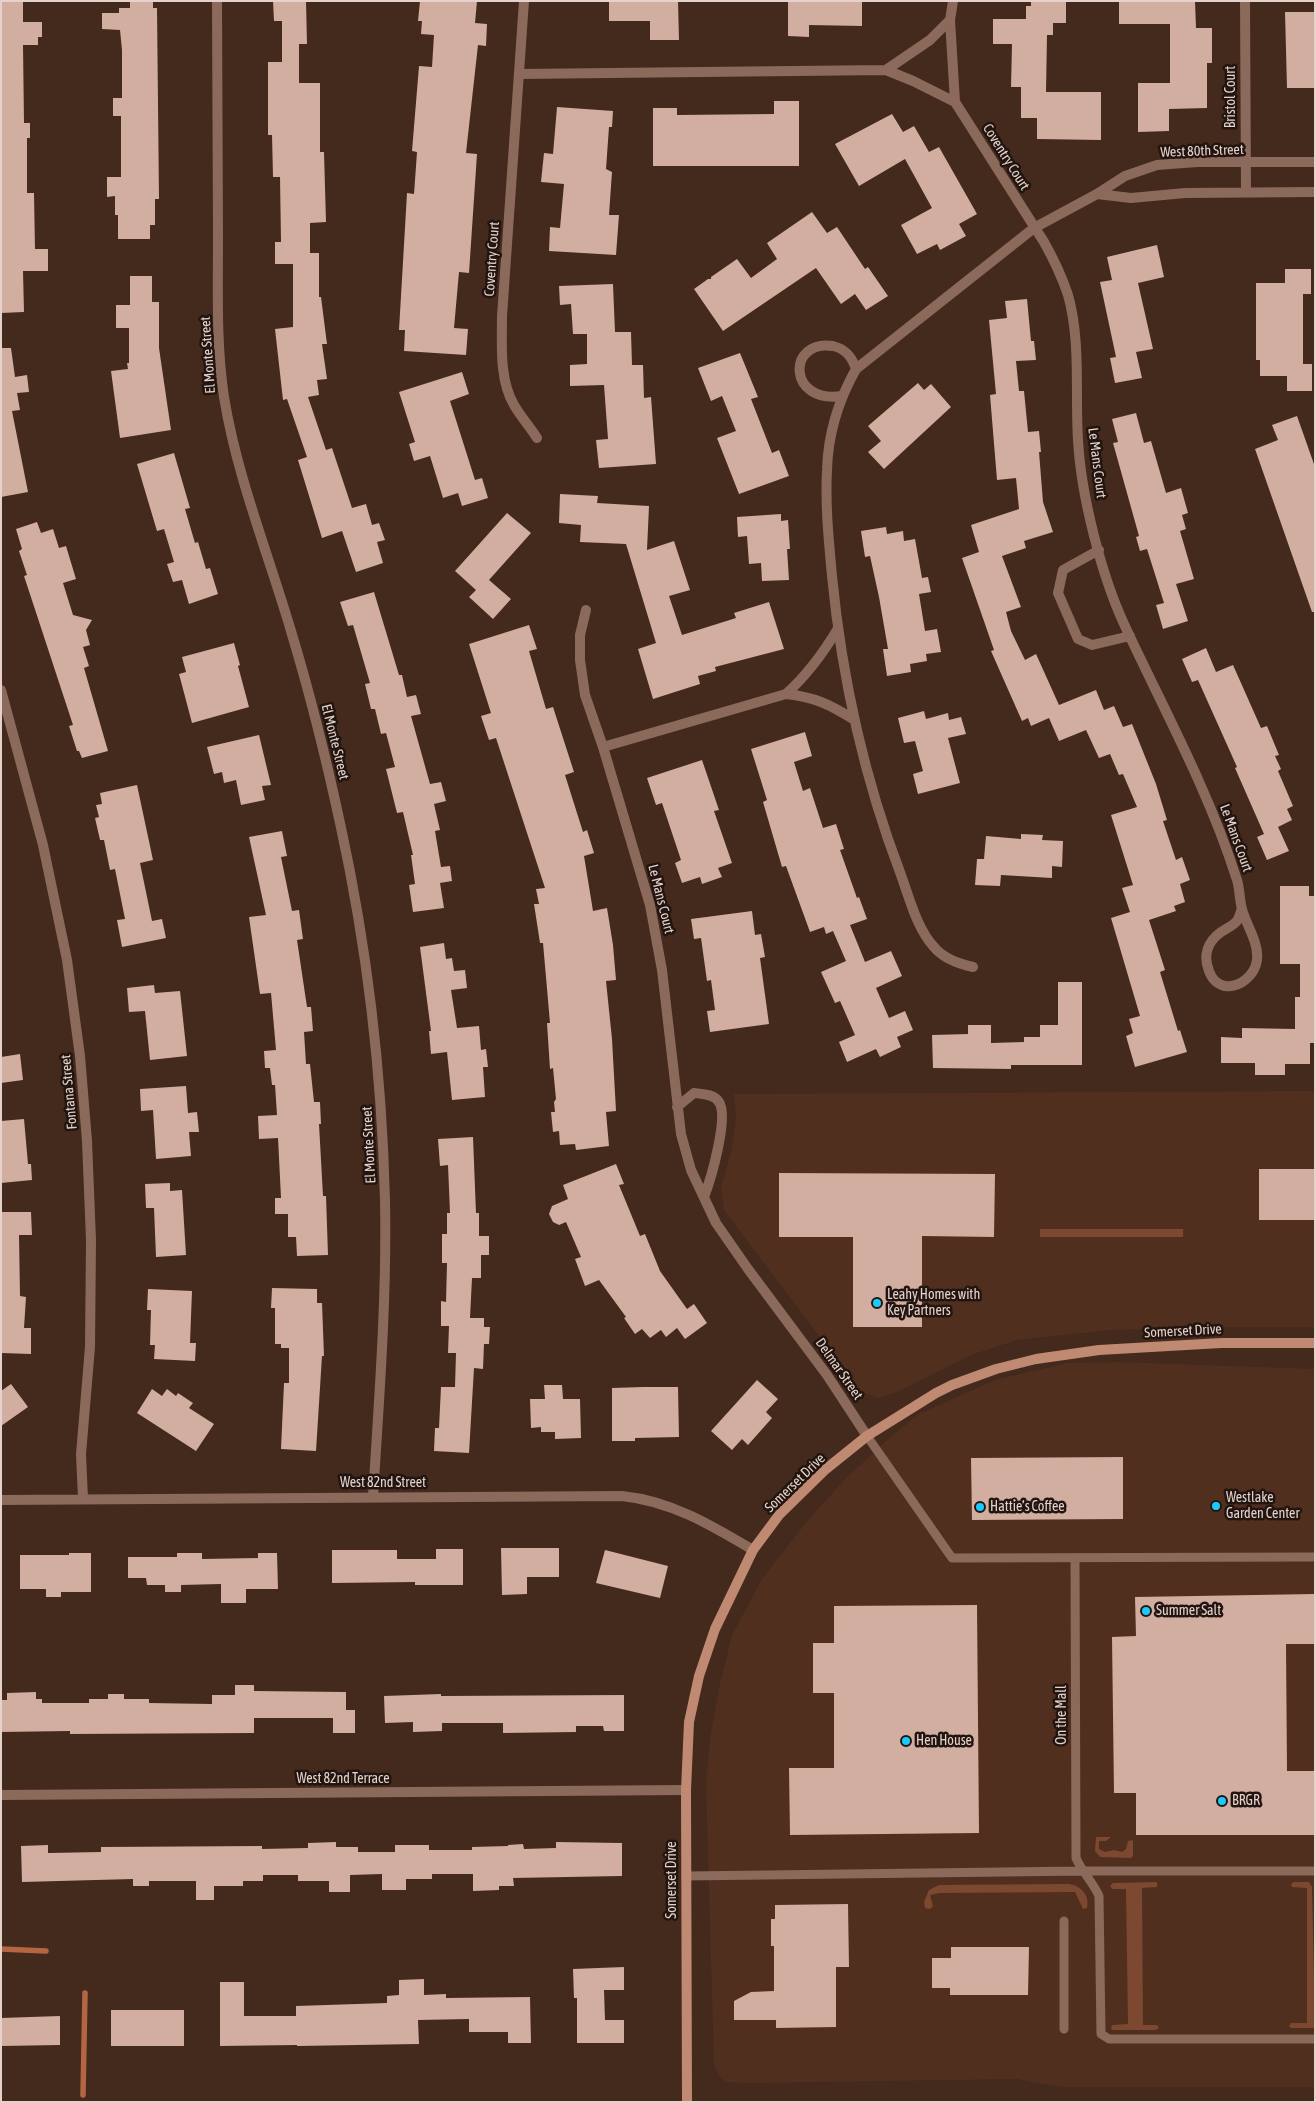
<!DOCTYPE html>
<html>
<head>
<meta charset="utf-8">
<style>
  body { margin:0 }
  #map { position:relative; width:1316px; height:2103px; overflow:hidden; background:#44291d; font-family:"Asap Condensed",sans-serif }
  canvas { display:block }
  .frame { position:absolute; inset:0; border:2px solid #e4d2cb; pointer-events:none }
</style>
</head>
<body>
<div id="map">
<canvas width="1316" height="2103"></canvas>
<div class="frame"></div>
</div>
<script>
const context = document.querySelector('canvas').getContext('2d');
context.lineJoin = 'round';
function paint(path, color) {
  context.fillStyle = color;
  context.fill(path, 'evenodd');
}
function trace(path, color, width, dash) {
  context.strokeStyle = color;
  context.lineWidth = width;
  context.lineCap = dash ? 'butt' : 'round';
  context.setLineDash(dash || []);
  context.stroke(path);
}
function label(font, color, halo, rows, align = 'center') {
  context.font = font + ' "Asap Condensed",sans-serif';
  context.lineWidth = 5;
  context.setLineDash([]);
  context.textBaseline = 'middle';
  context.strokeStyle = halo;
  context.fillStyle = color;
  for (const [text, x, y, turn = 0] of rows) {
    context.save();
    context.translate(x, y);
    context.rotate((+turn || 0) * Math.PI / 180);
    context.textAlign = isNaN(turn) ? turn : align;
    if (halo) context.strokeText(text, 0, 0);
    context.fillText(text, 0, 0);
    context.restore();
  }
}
const built = new Path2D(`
  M1315,1091V1327H1201L1111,1330L1017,1340L971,1355L897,1392L880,1398L862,1393L724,1210L721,1187L731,1152L736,1118L734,1094Z
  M1117,1362L1315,1369V2087H1063L1016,2079L752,2083L726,2082L720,2076L714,2066L706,1784L710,1739L719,1688L732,1635L762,1579L808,1520L847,1477L895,1433L919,1414L995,1380L1068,1363Z`);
const green = new Path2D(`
  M1040,1229H1183V1237H1040Z
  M1096,1837H1111L1106,1841H1099V1849L1105,1852L1114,1850L1122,1852L1126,1849L1128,1841L1133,1840V1856L1131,1858L1100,1857L1095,1851Z
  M1157,1882V1887L1142,1888L1143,2025H1157L1159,2028L1155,2030H1113L1111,2029L1112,2025L1128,2024L1126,1889H1112L1110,1886L1113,1883Z
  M1294,1882H1309L1312,1887L1315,2028H1291L1289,2026L1291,2023H1307V1888L1292,1887L1291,1884Z
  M1069,1884C1081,1886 1090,1895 1087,1908L1083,1909L1075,1892L939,1893L930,1895L933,1906L930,1909L925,1908L924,1902L929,1890L939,1885Z`);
const stream = new Path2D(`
  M1,1949L46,1951
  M83,2095L85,1993`);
const building = new Path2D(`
  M1,1H23V22H42V37H38V45H23L24,123H30V138H27V193H34L35,249H48V271H23L24,312L1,313Z
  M130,1H153V8H157L159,199H155V225H150V239H118V215H115V196L107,197V177H121V116H113V98H122V50L120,30L102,29V13H119V8H130Z
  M273,1H306L307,44H299V83H320V152H324L326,222L310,223V253H319V297H321L327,344H322L327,379L317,380L319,395L308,397L326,450L332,448L352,508L366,504L372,525L379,523L385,540L377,542L383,563L356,572L342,531L322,538L298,460L307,457L287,399L283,400L275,329L293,327V264H275V242H281L280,177H273L272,135H268V62H282V21H274Z
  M420,1H477L475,23L487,24L486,46L478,45L466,153L477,154L469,273L459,272L454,328L468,329L466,355L404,351L405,330H399L407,193L414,194L417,152L412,151L419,66L432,67L434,35L421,34L422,21H418Z
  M609,1H678L679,40H650V21H609Z
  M788,1H862V26L809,25V37L788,36Z
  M1031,1H1066V23H1053V35H1047L1046,92H1101V140L1037,139V118H1021V87H1011L1012,44H993V19H1026V6H1031Z
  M1119,1H1195L1196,28H1212V63H1207V108L1169,109V131L1138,132V83H1170V24H1119Z
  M1285,12H1315V88H1287Z
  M774,101H799V166H653V108H677V115L774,114Z
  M557,107L613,111L612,127H609L606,169L612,172L609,215H619L616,255L549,251L550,227L560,228L564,184L541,182L544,153L553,154Z
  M892,114L903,132L914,126L929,152L939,147L977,214L959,224L966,236L940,250L937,244L917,254L901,225L932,208L905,159L859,186L835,144Z
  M812,212L827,233L837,227L865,269L868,267L888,296L866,310L855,294L841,304L816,268L723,331L694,289L708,279H711V277L737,259L751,278L777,259L767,243Z
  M1157,245L1164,277L1138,283L1153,349L1136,352L1142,378L1115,383L1110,358L1116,357L1100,282L1112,280L1107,257Z
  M1285,269H1311V294H1303V364H1312V391H1287V376H1260V360H1256V283H1285Z
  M130,276H152V302H159V348L171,430L120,438L111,371L128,369L127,363H129V328H116V305H130Z
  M613,284L615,332H631L632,365H643L644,398L651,397L656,464L599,468L596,440L608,439L604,385L570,386V365L587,364V334H573L571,304L560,305L559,286Z
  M1027,299L1031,341H1034L1036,360L1016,361L1019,391H1024L1028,432L1039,431L1041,452H1039L1043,502L1053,532L1024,541L1026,548L1002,556L1021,607L1006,612L1011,631L1025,660L1036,654L1059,705L1096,690L1104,710L1114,706L1123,727L1132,724L1156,784L1167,820L1163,821L1176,860L1182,857L1190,880L1180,884L1185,902L1174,906L1176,911L1149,920L1165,970L1160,972L1178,1031L1180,1030L1187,1052L1135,1067L1126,1036L1133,1033L1129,1019L1140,1016L1111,918L1130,912L1122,888L1133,885L1111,815L1137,807L1123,774L1119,775L1110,754L1099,758L1086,730L1059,741L1049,718L1031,726L1028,718L1022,721L991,651L994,650L962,558L979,552L971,525L1019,509L1016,478L997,480L990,395L996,394L989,320L1007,318L1005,301Z
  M1,348H11L15,377L27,375L29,392L17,393L20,410L12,411L28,492L1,497Z
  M740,353L758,397L751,399L772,453L779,450L789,476L739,494L717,438L736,431L722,396L711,401L698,368Z
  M462,372L469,394L450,401L475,480L482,478L488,498L462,506L458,493L443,498L430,456L414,461L409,444L415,442L399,392Z
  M918,383L924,390L931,384L951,407L884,469L868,452L881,441L868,426Z
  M1136,413L1144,443L1151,441L1166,493L1181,488L1188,513L1182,515L1186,529L1180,531L1194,579L1176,584L1188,621L1163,629L1156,605L1164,603L1147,549L1140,551L1136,537L1139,536L1113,443L1118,442L1112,419Z
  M1297,416L1315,467V612H1312L1255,449L1278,440L1272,425Z
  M174,453L190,508L185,509L195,543L198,542L206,569L210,568L218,594L189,604L182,580L173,582L167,564L174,562L164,529L157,531L137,464Z
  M560,494L598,496L597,503L649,506L647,550L674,541L690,590L669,596L682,635L736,618L734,613L769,602L784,649L715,667L716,671L698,676L700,684L653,699L638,649L656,643L626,544L580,542L581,525L559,523Z
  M507,513L531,533L489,580L511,599L493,619L469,597L476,590L455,571Z
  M781,514V521L788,520L790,549H787L789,580L762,581L761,563L749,564L747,536L738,537L737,517Z
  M37,522L41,533L53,529L59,548L66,546L76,579L63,583L73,615L92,620L86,630L90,645L83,647L89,666L84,668L108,751L82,758L79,751H77L69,726L73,725L24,576L27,575L19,551L22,549L16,529Z
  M886,527L887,534L903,531L904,541L915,539L922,578L928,577L931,592L919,594L925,631L937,629L941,652L926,654L927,661L910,664L911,672L887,676L883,649H888L879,597L870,556L865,557L861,531Z
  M374,592L399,675H402L407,697L416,695L421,714L411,716L430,784L441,782L446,801L434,804L440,830L435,831L441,867L450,866L452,881L440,883L444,908L413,912L409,885L415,884L411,855H413L403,812L397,813L386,769L395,767L386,733L381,734L375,709H371L365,684L370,683L353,625L348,626L340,602Z
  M529,625L537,649L529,651L546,709L553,707L574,772L565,775L583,832L587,830L594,853L584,856L593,911L607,908L613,945L616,980L606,981L612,1039L616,1111L606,1112L609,1146L576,1150L575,1144L560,1145L559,1131L553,1132L551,1112H555L554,1102L556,1099L553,1068L550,1069L547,1023H550L543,943H540L534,904H539L536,889L545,888L496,738L489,740L481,716L491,713L469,644Z
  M234,643L240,665L238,666L249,707L192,723L179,674L186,672L182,657Z
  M1206,648L1216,672L1233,665L1261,728L1267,726L1279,755L1275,756L1281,769L1278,771L1293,806L1287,809L1292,820L1278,827L1289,851L1267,860L1257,837L1264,834L1235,768L1237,767L1198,680L1192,682L1182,659Z
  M924,711L926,719L948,713L949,720L961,717L966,734L948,738L960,783L918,794L913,774L923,771L915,741L904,743L898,718Z
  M805,732L812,756L794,762L803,791L810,788L823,828L836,824L844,849L840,850L857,898L859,897L867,919L850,925L865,962L891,951L902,976L876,988L889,1018L905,1011L913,1030L897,1037L901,1047L880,1057L876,1049L847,1062L839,1042L855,1035L840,1001L835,1003L821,972L846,961L833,931L826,934L824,927L810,932L786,866L782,867L763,802L767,800L751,749Z
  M259,735L271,785L262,786L265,800L241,805L236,780L224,783L222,772L214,774L207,747Z
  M702,760L719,810L714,811L732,863L718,868L722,877L702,884L700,877L682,883L675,863L681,860L662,803L656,805L647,778Z
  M137,785L153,860L140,863L152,921L162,919L166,938L122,947L117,920L125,919L115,869L110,870L104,840H100L95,818L99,817L96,805L102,804L100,793Z
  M282,831L287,856L281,857L292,911L299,910L303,939L297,940L307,1007H311L313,1031L304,1032L306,1064H310L314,1102H320L321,1124H319L323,1196H326L328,1255L297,1256L296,1237H288V1214H275V1198H281L278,1138L259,1139L258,1116L277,1115L275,1085H272L270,1068H265L264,1051L276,1050L271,993L260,994L249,917L266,915L249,837Z
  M1021,834L1043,835L1042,840L1063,841L1062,867L1052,866V878L1001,875L1000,886L975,885L977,859H984L986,836L1021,839Z
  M1280,886H1309V896H1315V1043H1310V1064H1285V1075H1255V1063H1221V1037L1242,1038V1028L1295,1029V997H1300V964H1280Z
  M752,911L755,935L761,934L765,957L760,958L769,1024L710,1032L707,1011L715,1010L711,980L707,981L701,938L694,939L691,919Z
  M444,943L446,959L452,958L454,971L465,970L467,988L451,990L457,1028L479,1026L481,1050L486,1049L488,1067H483L485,1097L452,1100L447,1052L431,1054L429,1031H431L420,947Z
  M1058,982H1082V1065H1011V1069L933,1068L932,1035L968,1034V1025H991V1043L1024,1042V1037H1040V1025H1058Z
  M154,985L155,993L180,991L187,1056L150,1060L145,1011L129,1012L127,988Z
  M20,1054L23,1080L1,1083V1057Z
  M186,1086L188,1113L197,1112L199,1132H189L191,1156L156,1159L153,1110L141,1111L140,1089Z
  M24,1119L28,1164H31L32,1180L1,1183V1121Z
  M473,1137L476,1213H479V1236H489V1255H481V1278H472L470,1318H484V1327H490L489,1344H484L483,1369L474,1368L469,1453L434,1451L435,1428H439L441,1387H455L456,1353H448L449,1326H441V1301L446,1302L447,1263H442V1234H447V1213H450L448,1165L440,1166L438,1139Z
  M616,1164L624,1184L619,1185L640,1236L645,1234L660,1271L687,1309L694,1304L707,1323L685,1339L677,1328L666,1337L661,1330L650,1338L642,1329L635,1334L624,1318L626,1317L599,1280L585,1286L575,1259L581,1257L566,1222L559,1225L553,1222L549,1214L552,1206L568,1199L563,1185Z
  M1259,1169H1315V1220H1259Z
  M779,1173L995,1174L994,1237L922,1236V1327H853V1237H779Z
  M170,1183V1191L182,1190L186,1255L156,1257L154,1208H146L145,1184Z
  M1,1212H31L32,1235H19L20,1296L26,1297L24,1328H31V1354L1,1353Z
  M272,1288L317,1289V1303H322L324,1356H322L316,1451L281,1449L284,1383H289V1348H281V1344H275V1308H271Z
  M148,1289L192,1291L190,1343H196L195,1361L154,1359L155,1345H150L151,1310H147Z
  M757,1380L778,1399L766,1412L772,1418L748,1445L742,1439L732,1450L711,1431Z
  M11,1384L28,1407L1,1426V1391Z
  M544,1385H562L563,1399H580L581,1438L555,1439V1432H541V1427L531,1428L530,1399H545Z
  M643,1387H678L679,1437L635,1438V1441H612V1388Z
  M152,1389L162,1396L167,1389L176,1396L178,1393L193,1403L189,1408L214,1424L196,1451L137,1413Z
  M1123,1457V1519L972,1520L971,1458Z
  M501,1548H559V1577H527V1594L502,1595Z
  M436,1549H463V1585H415V1582L332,1583V1550H397V1559H436Z
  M605,1550L668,1566L660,1598L596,1583Z
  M69,1553H91V1592H61V1597H46V1589H20V1555H69Z
  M177,1553H202V1559L258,1558V1553H277L278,1589H246V1603H221V1584L181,1585V1592H165V1585H147L146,1578H128V1557H177Z
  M1315,1594V1644H1286L1287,1771H1315V1835H1136V1793H1114L1112,1637L1136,1636L1135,1597Z
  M977,1605L979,1833L790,1835L789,1768H834V1693H813V1643H834V1606Z
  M235,1685H254V1691L346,1692V1710H355V1733H333V1718H254V1733L70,1734V1731L1,1732V1700H7V1693L36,1692V1699H42V1703H89V1699H108V1694H124V1699H149V1703L212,1704V1695H235Z
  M441,1694V1696L624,1695V1731H604L603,1726H576V1732L503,1733V1723H442V1731L413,1732V1722L385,1723L384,1696Z
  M336,1842V1847H358V1852H395V1845H429V1850H472V1847L508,1846V1845L523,1844L524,1849L556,1848V1842L622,1843V1876L513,1878L514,1886H499V1890L473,1891V1874H432V1879H406V1890H382V1874L350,1875V1892H329V1881H298V1875H263V1881H243V1886H214V1900H196V1881H149V1886H133V1879L22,1882L21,1846L48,1845V1853L101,1852V1847L262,1846V1849L308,1848V1843Z
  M848,1904L849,1967H836V2027L776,2028V2020H734V2001L751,1992L774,1991V1946H771V1919H775V1905Z
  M951,1947H1029L1028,1995H950V1988H932V1958H951Z
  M624,1967V1990H604L605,2020H624V2043H577V1998H574L573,1969Z
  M424,1979V1995L446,1994V1998L530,1997L531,2043H508V2032H469V2019L418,2020L419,2044L297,2046V2045L220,2046V1982H244V2016H296V2006L387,2003V1996L399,1995V1980Z
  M111,2010H184V2046H111Z
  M60,2016V2045L1,2046V2018Z`);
const lane = new Path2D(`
  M867,1436L952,1558L1315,1557
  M1075,1558L1076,1858C1082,1872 1093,1882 1099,1896L1101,2034L1109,2039H1315
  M686,1876L1082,1871H1315
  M1064,2029V1921`);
const street = new Path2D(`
  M217,1C217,80 218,159 218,237C218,290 216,344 224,397C237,477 268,553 291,631C310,694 326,758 340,823C367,946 382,1074 385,1201C387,1299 379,1399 373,1497
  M524,1L502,316C502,345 499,379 514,405C521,417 530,427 537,438
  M953,1L950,20L955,102L1044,242C1053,258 1062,277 1068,295C1081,341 1075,392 1078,440C1081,495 1101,574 1124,624C1163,708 1208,789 1236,877C1240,887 1239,898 1242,909C1246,925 1259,942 1257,960C1255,975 1240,988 1225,986C1216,984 1212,979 1209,971C1203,956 1207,942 1221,932C1226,929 1232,926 1236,922C1239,919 1240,913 1242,909
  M1245,1L1246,192
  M886,70L930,40L950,20
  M519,74L886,70L913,81L955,102
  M1097,194L1131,198L1185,193L1315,192
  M842,396C787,404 787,339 833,346C846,349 852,357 856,369
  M1099,550L1063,570L1058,593L1078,639L1092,645L1130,636
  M586,610L580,635V660L585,695L603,747L650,905L662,970L681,1134L691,1170L716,1223L748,1269L827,1375L867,1436
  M1,690L43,845L67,960L80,1056L87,1141L91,1240L90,1347L81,1454L83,1499
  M786,694C807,675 822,655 837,630
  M603,747L786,694C814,697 829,704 853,719
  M973,967C959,964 944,959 934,947C917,929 909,897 901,875C864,778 842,679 832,576C829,542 825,506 827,470C828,434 838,401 856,369L1034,228L1097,194L1125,176L1157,165L1197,162H1315
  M677,1107L694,1093C702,1094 714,1094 719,1102C729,1117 711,1179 704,1197
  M1,1500L622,1496C671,1501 711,1525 753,1550
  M1,1795L686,1790`);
const secondary = new Path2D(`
  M687,2102L686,1790L689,1722L699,1676L715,1629L753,1550L779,1515L826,1469L867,1436L936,1393L952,1385L996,1369L1036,1359L1099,1350L1221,1343H1315`);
const markers = [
  [877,1303,5,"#1acafc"],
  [1216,1506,5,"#1acafc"],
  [980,1507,5,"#1acafc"],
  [1146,1611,5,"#1acafc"],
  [906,1741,5,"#1acafc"],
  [1222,1801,5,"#1acafc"]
];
const streetNames = [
  ["Bristol Court",1231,97,-90],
  ["West 80th Street",1202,151,-2],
  ["Coventry Court",1006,157,58],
  ["Coventry Court",492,259,-86],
  ["El Monte Street",208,355,-94],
  ["Le Mans Court",1097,463,83],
  ["El Monte Street",335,742,76],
  ["Le Mans Court",1236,838,70],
  ["Le Mans Court",661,899,76],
  ["Fontana Street",69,1092,-95],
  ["El Monte Street",369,1145,-93],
  ["Somerset Drive",1183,1331,-3],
  ["Delmar Street",839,1369,55],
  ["West 82nd Street",383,1483],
  ["Somerset Drive",795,1483,-44],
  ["On the Mall",1062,1715,-90],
  ["West 82nd Terrace",343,1779],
  ["Somerset Drive",672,1880,-90]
];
const poiNames = [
  ["Leahy Homes with",887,1295],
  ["Key Partners",887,1311],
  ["Westlake",1226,1498],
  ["Garden Center",1226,1514],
  ["Hattie’s Coffee",990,1507],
  ["Summer Salt",1156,1611],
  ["Hen House",916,1741],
  ["BRGR",1232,1801]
];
paint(built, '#502f1f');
paint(green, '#7c4830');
trace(stream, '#b46643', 5.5);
paint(building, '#d1ae9f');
trace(lane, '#8c6a5b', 9);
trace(street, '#8c6a5b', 10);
trace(secondary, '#c08971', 10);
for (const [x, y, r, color] of markers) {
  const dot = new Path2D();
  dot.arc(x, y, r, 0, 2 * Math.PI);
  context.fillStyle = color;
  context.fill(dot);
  trace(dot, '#221510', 2);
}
label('14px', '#e4d2cb', '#221510', streetNames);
label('14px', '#e4d2cb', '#221510', poiNames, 'left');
</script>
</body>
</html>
